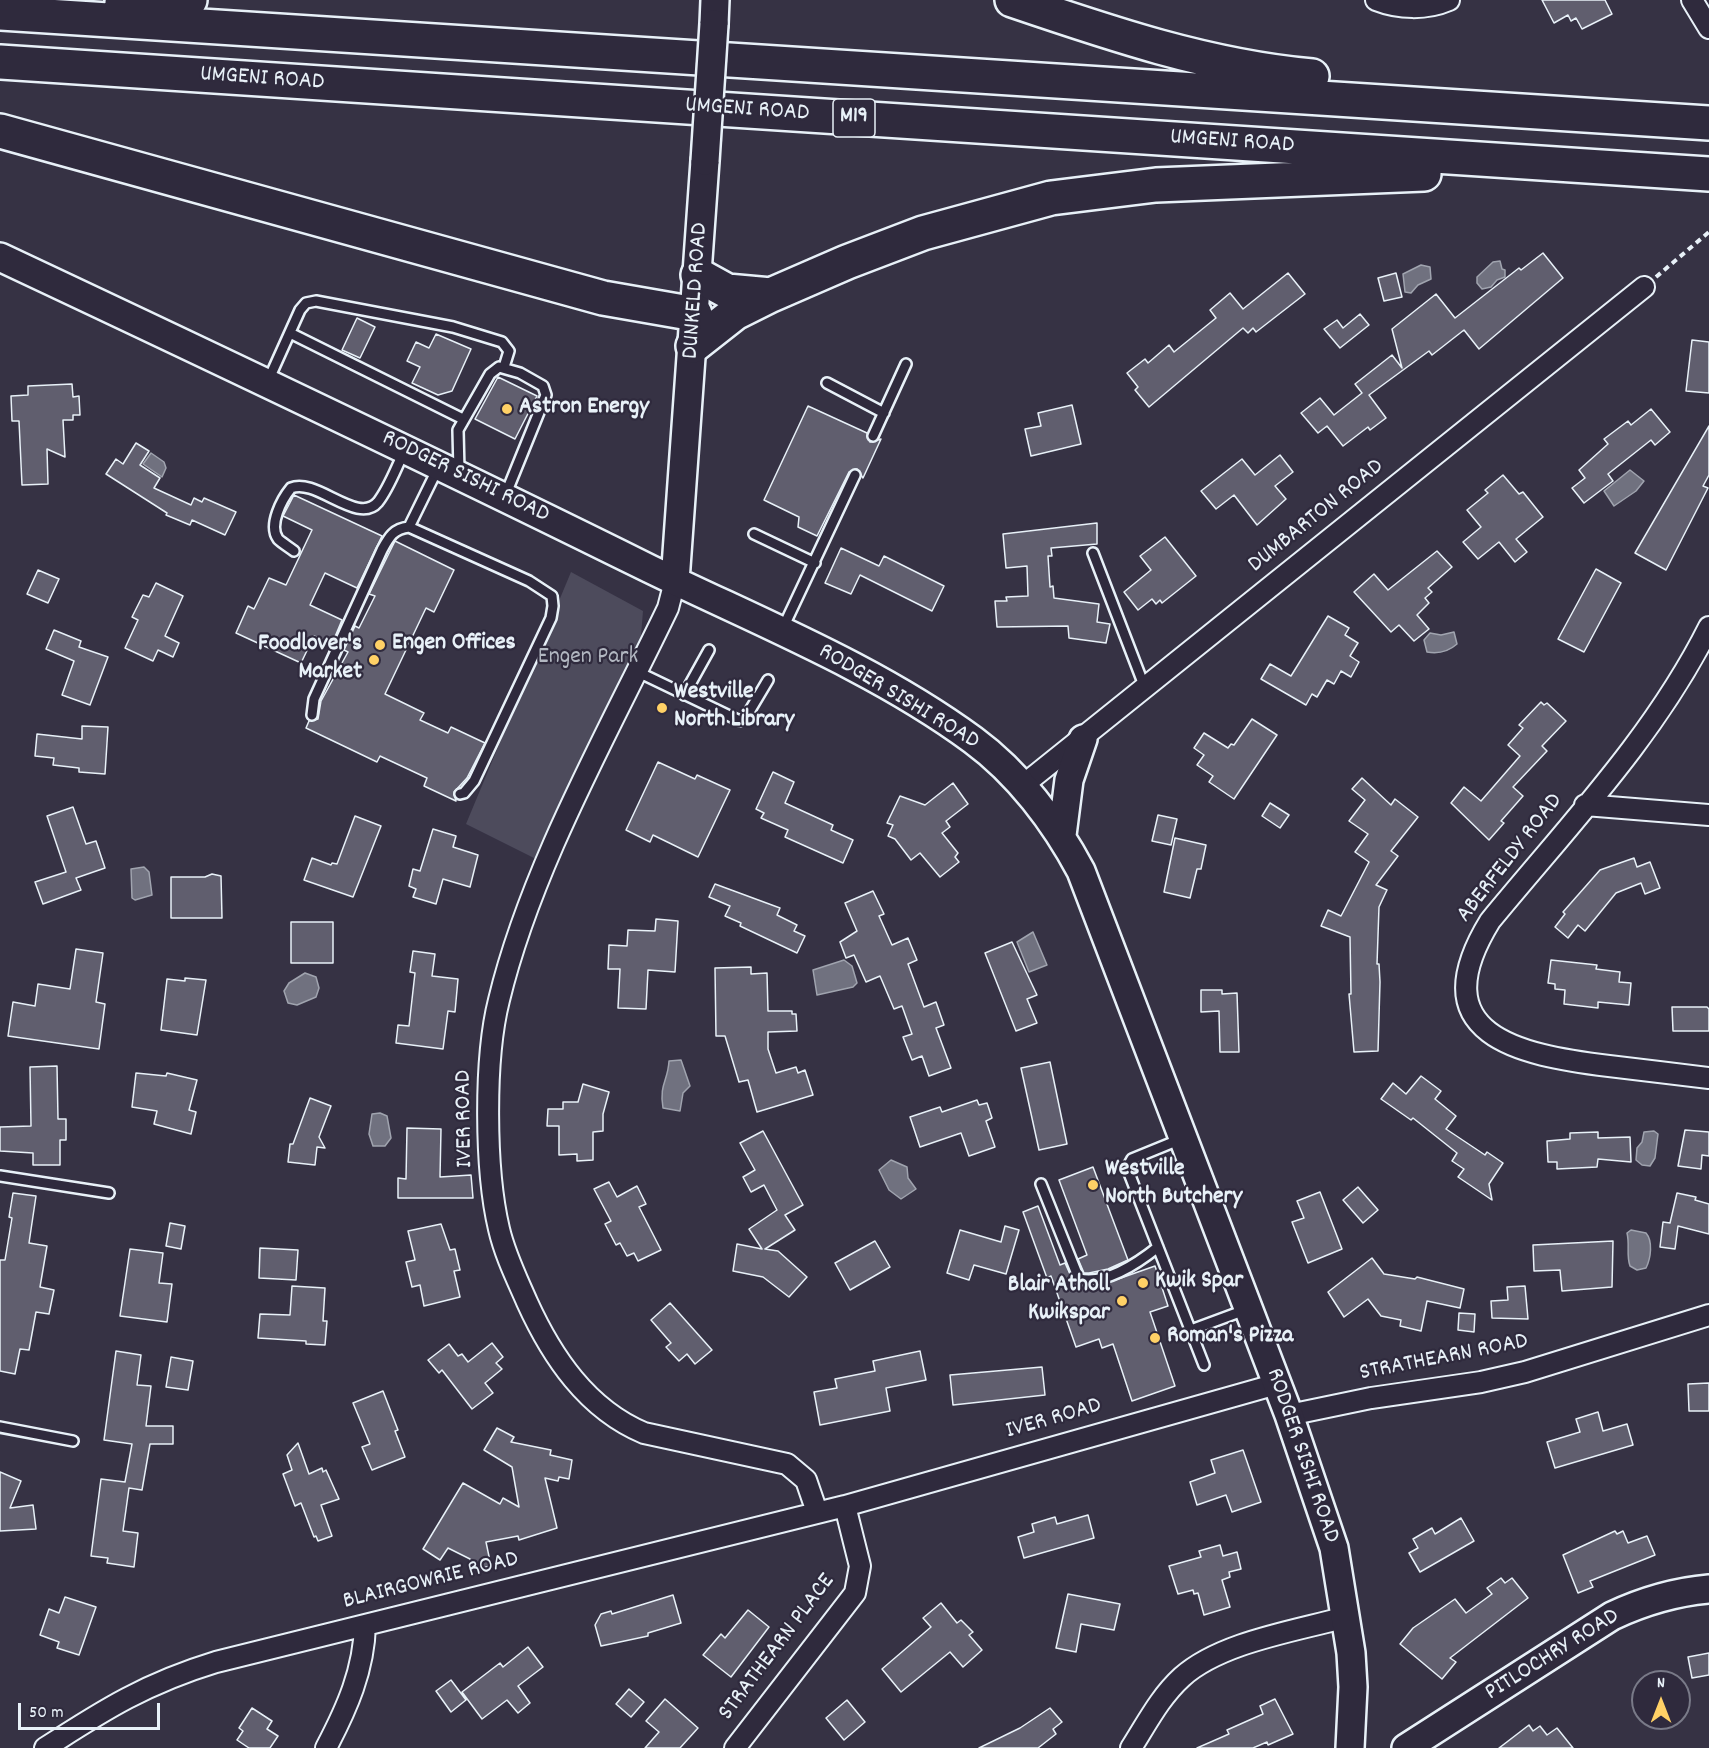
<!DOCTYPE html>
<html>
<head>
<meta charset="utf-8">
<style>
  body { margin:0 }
  #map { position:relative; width:1709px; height:1748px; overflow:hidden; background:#363244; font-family:Dekko,sans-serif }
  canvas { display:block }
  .north { position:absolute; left:1631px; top:1670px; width:60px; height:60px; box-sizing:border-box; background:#2f2a3d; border:2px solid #797a88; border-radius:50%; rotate:0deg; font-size:16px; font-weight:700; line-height:24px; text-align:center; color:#e8f1f8 }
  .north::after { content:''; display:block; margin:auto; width:21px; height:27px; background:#ffd166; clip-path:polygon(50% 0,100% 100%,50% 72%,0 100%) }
  .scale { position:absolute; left:18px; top:1703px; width:142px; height:27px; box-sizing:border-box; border:3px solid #e8f1f8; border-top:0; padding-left:8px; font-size:18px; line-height:21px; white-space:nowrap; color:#e8f1f8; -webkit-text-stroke:4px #2f2a3d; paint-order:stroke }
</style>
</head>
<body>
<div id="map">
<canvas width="1709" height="1748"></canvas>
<div class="north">N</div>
<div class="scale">50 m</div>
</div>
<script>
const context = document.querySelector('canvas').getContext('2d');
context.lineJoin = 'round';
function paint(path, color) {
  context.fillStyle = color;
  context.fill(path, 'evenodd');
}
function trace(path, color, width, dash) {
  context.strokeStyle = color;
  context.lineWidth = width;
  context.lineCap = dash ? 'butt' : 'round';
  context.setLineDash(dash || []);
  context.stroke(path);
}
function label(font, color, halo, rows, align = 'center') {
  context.font = font + ' Dekko,sans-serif';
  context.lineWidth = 4.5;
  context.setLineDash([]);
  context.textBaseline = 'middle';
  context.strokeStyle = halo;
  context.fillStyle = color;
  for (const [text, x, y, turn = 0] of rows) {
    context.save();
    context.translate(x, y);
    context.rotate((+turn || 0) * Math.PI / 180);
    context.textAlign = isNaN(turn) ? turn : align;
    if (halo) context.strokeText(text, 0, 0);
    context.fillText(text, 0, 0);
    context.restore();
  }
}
const green = new Path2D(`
  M571,572L643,611L638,672L546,864L466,824Z`);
const water = new Path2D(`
  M1500,261L1502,269L1505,270V277L1497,280L1491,287L1482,289L1477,283V277L1493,262Z
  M1421,265L1430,267L1431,279L1418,285L1411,293L1405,292L1403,274Z
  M151,453L164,462L166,468L162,477L143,464Z
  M1630,470L1644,481L1636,491L1614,506L1604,491Z
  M1454,632L1457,644C1448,652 1438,654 1427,652L1424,640L1430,633L1441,635Z
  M144,867L149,872L152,895L135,900L132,898L131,869Z
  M1033,932L1047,965L1029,972L1017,942Z
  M844,960L852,966L857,983L853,987L817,995L813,970Z
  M305,973L316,977L319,988L316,997L297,1005L288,1003L284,991L289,983Z
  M681,1060L690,1086L683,1093L680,1111L663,1108C659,1084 668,1081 669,1061Z
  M380,1113L387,1116L391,1138L385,1146H373L369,1134L372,1114Z
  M1654,1131L1658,1134L1655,1158L1650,1166L1642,1165L1636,1160L1637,1148L1642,1142L1644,1132Z
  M891,1160L907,1167L908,1178L916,1189L901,1199L889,1190L879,1170Z
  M1631,1230L1646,1233C1653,1241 1651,1258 1646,1268L1637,1270L1630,1266C1626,1255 1630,1245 1627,1233Z`);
const building = new Path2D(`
  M1542,0H1605L1612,14L1582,29L1576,18L1571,21L1568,15L1554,23Z
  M1543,253L1563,278L1479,349L1464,330L1432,355L1429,351L1369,395L1386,418L1370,430L1368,427L1343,446L1327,426L1318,433L1301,413L1320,398L1334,415L1362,393L1355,384L1392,355L1402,368L1392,329L1436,294L1455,318L1519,268L1521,270Z
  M1288,273L1305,294L1256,332L1253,328L1248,333L1243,328L1149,407L1135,390L1138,387L1127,373L1145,359L1148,363L1169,345L1174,352L1216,318L1210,310L1230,293L1243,309Z
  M1396,273L1402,297L1384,301L1378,278Z
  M1360,314L1369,325L1340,348L1324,329L1337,320L1343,328Z
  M357,318L375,327L360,358L342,350Z
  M436,334L471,349L452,391L438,395L412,383L420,367L407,361L416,342L429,348Z
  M1692,340L1709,342V393L1686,391Z
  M498,377L537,396L515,439L475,419Z
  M72,384L73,397L79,396L80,415H73V420H63L65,457L47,449L48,484L22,485L19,421H12L11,396L28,395V386Z
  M1072,405L1081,444L1031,456L1025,429L1041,426L1038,413Z
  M808,406L867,433L870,442L881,439L863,478L857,469L849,472L817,536L798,527L799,517L764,500Z
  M1651,409L1670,432L1655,445L1651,440L1608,474L1613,481L1584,503L1572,488L1585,478L1579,470L1608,444L1604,439L1628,421L1631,425Z
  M1709,426V475L1703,486L1708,488L1666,570L1635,553Z
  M136,443L149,451L140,465L160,478L154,488L191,505L194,498L202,502L204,498L236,512L225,535L192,520L190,525L166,515L167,513L106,474L116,459L123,464Z
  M1280,455L1293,472L1275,486L1286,499L1257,525L1234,495L1216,509L1201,491L1242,459L1255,475Z
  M1503,475L1519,494L1523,492L1543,517L1516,539L1527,552L1515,562L1499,542L1478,559L1463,542L1481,527L1467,510L1488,493L1485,490Z
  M294,495L382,536L357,588L325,573L310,605L342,620L332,644L314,636L301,663L236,633L248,606L254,609L269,578L286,585L312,530L283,516Z
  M1097,523V544L1051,548L1052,556H1048L1050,587L1053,586L1054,598L1099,604L1097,622L1110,624L1106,643L1069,638L1068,626L997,627L995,601H1007L1006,597L1028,596L1027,566L1006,568L1003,534Z
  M1165,537L1196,576L1162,603L1160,600L1156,604L1152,599L1138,610L1124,592L1151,570L1140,556Z
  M395,541L454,570L434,612L426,608L385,694L424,713L420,720L448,733L451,727L485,743L467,778L454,792L456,801L424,786L427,778L380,756L377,762L306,728L309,721L318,719L321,701L348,652L344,650L355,626L359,628L375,596L369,594Z
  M841,548L879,566L884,556L944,586L932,611L860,575L851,594L825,583Z
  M1437,551L1452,567L1428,588L1432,592L1425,598L1429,603L1417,615L1429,629L1414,641L1399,625L1391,632L1354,592L1374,574L1388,590Z
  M1596,569L1621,583L1584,652L1558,639Z
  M38,570L59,579L48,603L27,594Z
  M156,583L183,596L165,636L179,643L173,657L158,650L153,661L125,648L138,620L132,617L143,595L149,597Z
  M1328,616L1349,628L1345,635L1358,643L1350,656L1359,662L1351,677L1341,671L1334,684L1327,680L1317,697L1312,694L1306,705L1261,679L1270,664L1291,676Z
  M54,630L81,641L79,647L108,657L90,705L62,695L74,661L46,649Z
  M1541,702L1544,705L1547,703L1566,721L1542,746L1547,751L1513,787L1523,796L1501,821L1504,823L1489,840L1451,803L1464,787L1481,801L1520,756L1508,745L1523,728L1519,725Z
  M1252,719L1277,735L1234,799L1209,782L1213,776L1197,765L1204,755L1194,748L1204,733L1228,748L1231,744L1234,745Z
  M82,726L108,727L105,774L79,772V768L53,765L54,758L35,756L37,734L82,739Z
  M658,762L695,779L697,775L730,790L698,857L653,835L650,842L626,830Z
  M773,772L794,782L785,803L833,825L831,830L853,840L843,863L785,837L788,830L761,818L764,813L756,809Z
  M1362,778L1391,805L1395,799L1418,817L1391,851L1398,856L1376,885L1387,890L1379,907L1377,964H1379L1380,982L1378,1051L1354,1052L1349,994H1351L1350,937L1321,926L1328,910L1341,916L1369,862L1355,852L1368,834L1349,821L1365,800L1352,789Z
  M953,783L968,804L946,821L950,827L942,833L958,853L955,857L959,862L940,877L920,853L911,860L895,839L888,836L893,825L887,823L900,796L925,805Z
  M1270,803L1289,815L1280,828L1262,816Z
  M73,807L86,844L96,841L105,868L76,878L81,890L43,904L35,882L66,872L47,816Z
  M1158,815L1177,819L1171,845L1152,841Z
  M355,816L381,826L353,897L304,880L312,858L331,865L332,863L337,864Z
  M433,829L456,836L453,847L478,855L470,887L443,879L436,904L413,897L416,889L409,886L413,869L420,871Z
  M1175,838L1206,845L1201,869H1197L1190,898L1164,892Z
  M1634,858L1637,867L1650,862L1660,888L1645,894L1641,883L1616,893L1585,931L1578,925L1568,938L1555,927L1565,914L1563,912L1600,870Z
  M212,874L221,876L222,918H171V877H205Z
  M715,884L780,908L777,915L797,925L794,931L805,936L797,953L740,926L741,923L725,916L730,906L709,897Z
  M873,891L884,914L879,916L892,945L908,938L917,960L908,964L924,1007L936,1002L944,1025L936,1028L951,1068L929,1076L922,1056L912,1060L903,1037L912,1034L902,1006L894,1009L880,976L866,982L854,955L846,958L840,942L857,931L845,903Z
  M656,919L678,921L675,972L648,970L646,1009L618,1008L620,969H608L609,945L627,946L628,930L655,931Z
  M291,922H333V963H291Z
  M1012,942L1037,995L1027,999L1037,1023L1016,1031L985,953Z
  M76,949L103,953L96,1002L105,1004L99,1049L8,1036L13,1002L35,1006L38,984L70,989Z
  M413,951L435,954L432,976L458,979L455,1012L448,1011L443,1049L396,1043L398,1025L409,1026L415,973L410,972Z
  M1551,960L1597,965L1596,969L1620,972L1619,982L1631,983L1629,1005L1598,1002V1008L1564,1004L1565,990L1555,989V984L1548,983Z
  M751,967V974L767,973L768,1011H792V1014H796L797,1031L768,1032V1049L776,1073L796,1067L798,1073L805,1070L813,1095L757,1112L748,1080L739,1082L725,1036H716L715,968Z
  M185,978L206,980L197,1035L161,1030L167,979L185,981Z
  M1201,990H1222V994L1237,993L1239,1052H1220L1219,1011L1201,1012Z
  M1672,1007H1707L1709,1009V1031H1673Z
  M1050,1062L1067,1144L1039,1150L1021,1068Z
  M57,1066L58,1119H66V1140H60V1165H33V1153L0,1151V1127L31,1126L30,1067Z
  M136,1073L166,1076L167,1073L197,1080L189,1110L196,1112L191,1134L154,1124L157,1111L132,1107Z
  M1421,1076L1441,1091L1435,1099L1456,1116L1446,1129L1485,1155L1487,1152L1503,1163L1489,1184L1492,1200L1458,1177L1464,1169L1452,1161L1457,1153L1413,1118L1411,1120L1381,1099L1393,1083L1406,1094Z
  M583,1084L609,1092L603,1114V1131L593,1132V1160L577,1161V1154L559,1155V1126H547L548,1109H563V1102H578Z
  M310,1098L331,1106L319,1137L325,1148L317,1147L315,1165L288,1162L290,1144H293Z
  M977,1100L979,1105L987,1103L992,1118L986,1121L995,1147L969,1156L961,1133L920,1147L910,1117L940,1107L942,1112Z
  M407,1128L441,1129L440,1177L471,1175L473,1198H398V1178L406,1179Z
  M1685,1130L1709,1132V1156L1702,1155L1701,1169L1678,1166Z
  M763,1131L803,1205L785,1215L795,1230L765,1249L778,1251L807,1277L789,1297L763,1277L733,1271L737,1244L762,1249L749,1229L777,1210L764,1185L751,1192L743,1177L755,1170L740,1143Z
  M1598,1132V1138L1630,1137L1631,1162L1598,1159L1597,1167L1557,1169V1162H1548L1547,1141L1570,1139V1133Z
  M1093,1167L1128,1260L1108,1269L1089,1273H1084L1078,1259L1087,1255L1059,1180Z
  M609,1182L617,1197L637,1186L646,1204L639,1207L661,1250L638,1261L634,1253L627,1256L620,1243L616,1245L605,1224L611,1221L594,1189Z
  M1358,1187L1378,1210L1363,1223L1343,1200Z
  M1320,1192L1342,1249L1308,1263L1292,1222L1304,1218L1297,1201Z
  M13,1193L36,1196L29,1243L47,1246L40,1287L54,1290L49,1314L36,1312L29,1350L20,1349L15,1374L0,1371V1260H5L12,1218L9,1217Z
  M1677,1193L1696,1197L1695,1200L1709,1204V1234L1678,1226L1675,1249L1660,1247L1663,1222L1670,1223Z
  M1038,1206L1060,1265L1065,1263L1075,1285H1101L1155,1266L1168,1306L1150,1312L1175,1386L1132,1401L1113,1344L1102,1348L1099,1339L1076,1347L1051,1276L1047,1278L1023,1212Z
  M170,1223L185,1226L181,1249L166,1246Z
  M441,1224L450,1250L455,1249L460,1270L454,1271L460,1297L424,1306L420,1285L412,1287L406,1262L415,1260L408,1231Z
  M1005,1226L1019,1230L1006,1274L974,1265L969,1280L947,1273L960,1230L1001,1242Z
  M875,1241L890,1267L850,1290L835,1263Z
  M1613,1241L1612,1287L1562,1291L1560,1270L1534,1271L1533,1245Z
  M260,1248L298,1250L296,1280L259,1278Z
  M130,1249L163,1253L159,1283L172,1284L167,1322L120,1316Z
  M1372,1258L1384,1274L1415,1279L1417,1277L1464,1289L1460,1308L1427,1301L1421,1331L1400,1326L1401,1320L1381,1316L1368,1299L1344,1317L1328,1292Z
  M292,1286L325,1288L323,1321H327L325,1345L306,1344V1341L258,1338L260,1314L290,1315Z
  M1525,1286L1528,1319L1492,1318L1491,1301L1508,1300L1507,1287Z
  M670,1303L712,1350L695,1364L687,1354L679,1361L666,1347L671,1343L651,1320Z
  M1459,1313L1475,1314L1474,1332L1458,1330Z
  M492,1343L503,1357L496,1363L502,1369L485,1383L493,1393L472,1409L442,1370L439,1373L428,1360L449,1344L458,1356L462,1354L468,1362Z
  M116,1351L141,1355L137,1385L151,1386L146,1426H173V1444H150L142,1490L129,1488L123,1531L138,1533L134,1567L107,1563L108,1558L91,1556L101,1479L125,1482L132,1444L104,1440Z
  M920,1351L926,1380L886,1388L890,1411L820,1425L814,1392L837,1388L835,1379L875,1371L873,1361Z
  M171,1357L193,1361L188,1390L166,1387Z
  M1042,1367L1045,1395L953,1405L950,1375Z
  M1709,1383V1411H1689L1688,1384Z
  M383,1391L398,1430L395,1431L405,1457L372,1470L362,1447L370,1444L353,1403Z
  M1598,1412L1603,1431L1627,1424L1633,1445L1555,1468L1547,1442L1580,1432L1576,1419Z
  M497,1428L514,1437L511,1442L551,1450L550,1455L572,1460L569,1479L559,1477L558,1481L545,1478L557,1528L519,1540L518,1536L486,1542L491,1566L472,1570L470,1559L448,1548L440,1560L423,1549L463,1483L500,1504L503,1498L519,1507L512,1467L484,1450Z
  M298,1443L309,1474L322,1468L323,1472L326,1470L339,1499L321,1505L332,1536L318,1541L316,1536L314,1537L301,1503L295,1506L283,1474L292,1470L287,1455Z
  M1243,1450L1261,1502L1232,1512L1226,1495L1197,1505L1190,1482L1215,1473L1211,1460Z
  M0,1472L21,1481L10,1508L33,1505L36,1529L0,1531Z
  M1088,1515L1094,1538L1024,1558L1018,1537L1034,1532L1032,1524L1055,1517L1057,1524Z
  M1461,1518L1474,1541L1420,1572L1409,1553L1418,1548L1413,1539L1432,1528L1435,1534Z
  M1615,1531L1617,1534L1623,1531L1628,1543L1647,1536L1655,1555L1590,1581L1593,1587L1578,1593L1563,1555Z
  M1220,1545L1223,1556L1237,1552L1241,1569L1229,1572L1230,1577L1222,1580L1230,1607L1204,1615L1198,1593L1194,1594L1193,1590L1178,1594L1169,1566L1201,1557L1199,1551Z
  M1501,1578L1505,1583L1512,1578L1528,1598L1450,1658L1456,1662L1442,1679L1400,1644L1413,1628L1455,1599L1466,1613L1492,1594L1487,1588Z
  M1068,1594L1120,1604L1114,1630L1081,1624L1076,1652L1056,1648Z
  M673,1595L681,1623L648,1633V1636L601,1646L595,1625L601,1614L611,1611L612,1614Z
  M65,1597L96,1607L79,1655L57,1648L59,1642L40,1635L49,1609L59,1613Z
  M941,1603L957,1623L961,1620L973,1632L969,1635L982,1650L963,1667L950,1652L901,1692L882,1669L931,1627L923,1618Z
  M748,1610L769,1627L731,1677L703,1655L721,1634L725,1638Z
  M528,1647L543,1667L518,1686L530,1703L518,1713L507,1700L482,1719L462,1692L500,1663L503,1667Z
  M1709,1653V1675L1692,1678L1688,1657Z
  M451,1680L466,1700L451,1712L436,1691Z
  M629,1689L644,1702L631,1717L616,1704Z
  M665,1699L698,1728L680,1748H645L659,1732L646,1721Z
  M1275,1699L1293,1734L1268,1745L1267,1742L1253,1748H1197L1229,1734L1227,1730L1263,1714L1260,1706Z
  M847,1700L865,1722L844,1740L826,1718Z
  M252,1708L272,1721L267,1729L278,1736L270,1748H249L237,1740L243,1731L239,1728Z
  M1050,1708L1062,1722L1053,1729L1056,1734L1038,1748H979L1020,1728Z
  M1529,1725L1533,1731L1540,1726L1547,1735L1557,1728L1573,1748H1499Z`);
const path = new Path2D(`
  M1656,277L1709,232`);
const lane = new Path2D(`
  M290,333L463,419
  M268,381L300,310L306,303L316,301L453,327L502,342L509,351L504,367
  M827,383L884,413
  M873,436L906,364
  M459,472L458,430L490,374L499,367L520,373L543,386L546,395L505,496
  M409,527L438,468
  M754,534L815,563
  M294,551C289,547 282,543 278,539C268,525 282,499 291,488C316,477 358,526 378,502C389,488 396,468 404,452
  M1093,553L1145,688
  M782,630L855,475
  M638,672L740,721L746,717L768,680
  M684,695L709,650
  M312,715L314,699L382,550C389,537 393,529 409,527L529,581L552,596L553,606L551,618L474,781L464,793L460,794
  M1181,1139L1132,1159L1127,1168L1204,1365
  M0,1176L109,1193
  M1041,1184L1079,1279C1105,1285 1138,1263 1158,1247
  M1191,1330L1245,1310
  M0,1427L73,1441`);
const street = new Path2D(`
  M1376,0C1399,9 1426,10 1449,0
  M1692,0L1709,28
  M675,581L668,608C609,731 531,867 499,1000C484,1059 485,1170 499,1229C505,1255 517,1279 527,1302C552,1357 587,1409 644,1433L787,1464L806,1480L817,1512
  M1709,627C1654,737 1568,826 1490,921C1420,1035 1518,1055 1609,1066C1642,1070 1676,1074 1709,1078
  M1022,786L1644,287
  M1585,805L1709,815
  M1289,1415L1371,1398L1481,1382L1525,1372L1709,1315
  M45,1748C105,1709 147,1683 216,1662L845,1506L1277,1384
  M326,1748C347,1708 364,1670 365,1625
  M735,1748L855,1593L860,1566L845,1506
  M1131,1748C1147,1723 1160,1697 1182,1677C1221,1642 1296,1631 1346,1617`);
const secondary = new Path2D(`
  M714,24L715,0
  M0,257C217,359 434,462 650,569C759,622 875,668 973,740C1018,773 1055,822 1081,871L1289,1415L1334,1548L1351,1653L1353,1687L1350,1748
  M675,581L705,161
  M1062,835L1069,780L1083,739
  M1406,1748L1612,1616C1644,1601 1674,1592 1709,1589`);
const highway = new Path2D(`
  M1012,0C1109,33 1209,67 1312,76
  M122,3L190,0
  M0,13L1709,123
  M0,62L1709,174
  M0,131L603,298L695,314
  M698,275L727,291L771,295
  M693,346L735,313L771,295L847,262L923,233L1051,198L1156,185L1424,174`);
const secondaryBridge = new Path2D(`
  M705,161L714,24`);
const markers = [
  [507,409,6,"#ffd166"],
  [380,645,6,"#ffd166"],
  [374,660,6,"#ffd166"],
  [662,708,6,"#ffd166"],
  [1093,1185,6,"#ffd166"],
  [1143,1283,6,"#ffd166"],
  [1122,1301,6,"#ffd166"],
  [1155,1338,6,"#ffd166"]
];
const shields = [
  [854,118,42]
];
const shieldNames = [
  ["M19",854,118]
];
const streetNames = [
  ["UMGENI ROAD",262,80,4],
  ["UMGENI ROAD",747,111,4],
  ["UMGENI ROAD",1232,143,4],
  ["DUNKELD ROAD",697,291,-86],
  ["RODGER SISHI ROAD",465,478,26],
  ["DUMBARTON ROAD",1317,517,-39],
  ["RODGER SISHI ROAD",898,698,31],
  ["ABERFELDY ROAD",1511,859,-52],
  ["IVER ROAD",466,1119,-91],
  ["STRATHEARN ROAD",1444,1359,-11],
  ["IVER ROAD",1054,1420,-16],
  ["RODGER SISHI ROAD",1301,1456,71],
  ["BLAIRGOWRIE ROAD",431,1582,-14],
  ["STRATHEARN PLACE",778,1648,-53],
  ["PITLOCHRY ROAD",1553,1656,-32]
];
const poiNames = [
  ["Astron Energy",519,409],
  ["Engen Offices",392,645],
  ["Foodlover's",362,646,"right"],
  ["Market",362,674,"right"],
  ["Westville",674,694],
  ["North Library",674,722],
  ["Westville",1105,1171],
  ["North Butchery",1105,1199],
  ["Kwik Spar",1155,1283],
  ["Blair Atholl",1110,1287,"right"],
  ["Kwikspar",1110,1315,"right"],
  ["Roman's Pizza",1167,1338]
];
const parkNames = [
  ["Engen Park",588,659]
];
paint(green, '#4d4b5c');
paint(water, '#70717f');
trace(water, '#a0a4af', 1.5);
paint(building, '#605e6e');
trace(building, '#e8f1f8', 1.5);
trace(lane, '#e8f1f8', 14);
trace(street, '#e8f1f8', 24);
trace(secondary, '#e8f1f8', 32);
trace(highway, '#e8f1f8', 38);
trace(path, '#e8f1f8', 4, [6, 4.5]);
trace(lane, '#2f2a3d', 9);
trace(street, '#2f2a3d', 20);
trace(secondary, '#2f2a3d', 27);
trace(highway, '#2f2a3d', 33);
trace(secondaryBridge, '#e8f1f8', 32, []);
trace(secondaryBridge, '#2f2a3d', 27);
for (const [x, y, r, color] of markers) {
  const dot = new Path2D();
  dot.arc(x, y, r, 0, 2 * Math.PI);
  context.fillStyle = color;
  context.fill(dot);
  trace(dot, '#2f2a3d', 2);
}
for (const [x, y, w] of shields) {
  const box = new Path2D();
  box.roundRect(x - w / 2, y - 19, w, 38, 4.5);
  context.fillStyle = '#2f2a3d';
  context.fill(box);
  trace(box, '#e8f1f8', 1.5);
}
label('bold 22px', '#e8f1f8', null, shieldNames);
label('24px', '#e8f1f8', '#2f2a3d', streetNames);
label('bold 24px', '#e8f1f8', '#2f2a3d', poiNames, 'left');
label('24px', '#b2b7c1', '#2f2a3d', parkNames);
</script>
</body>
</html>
